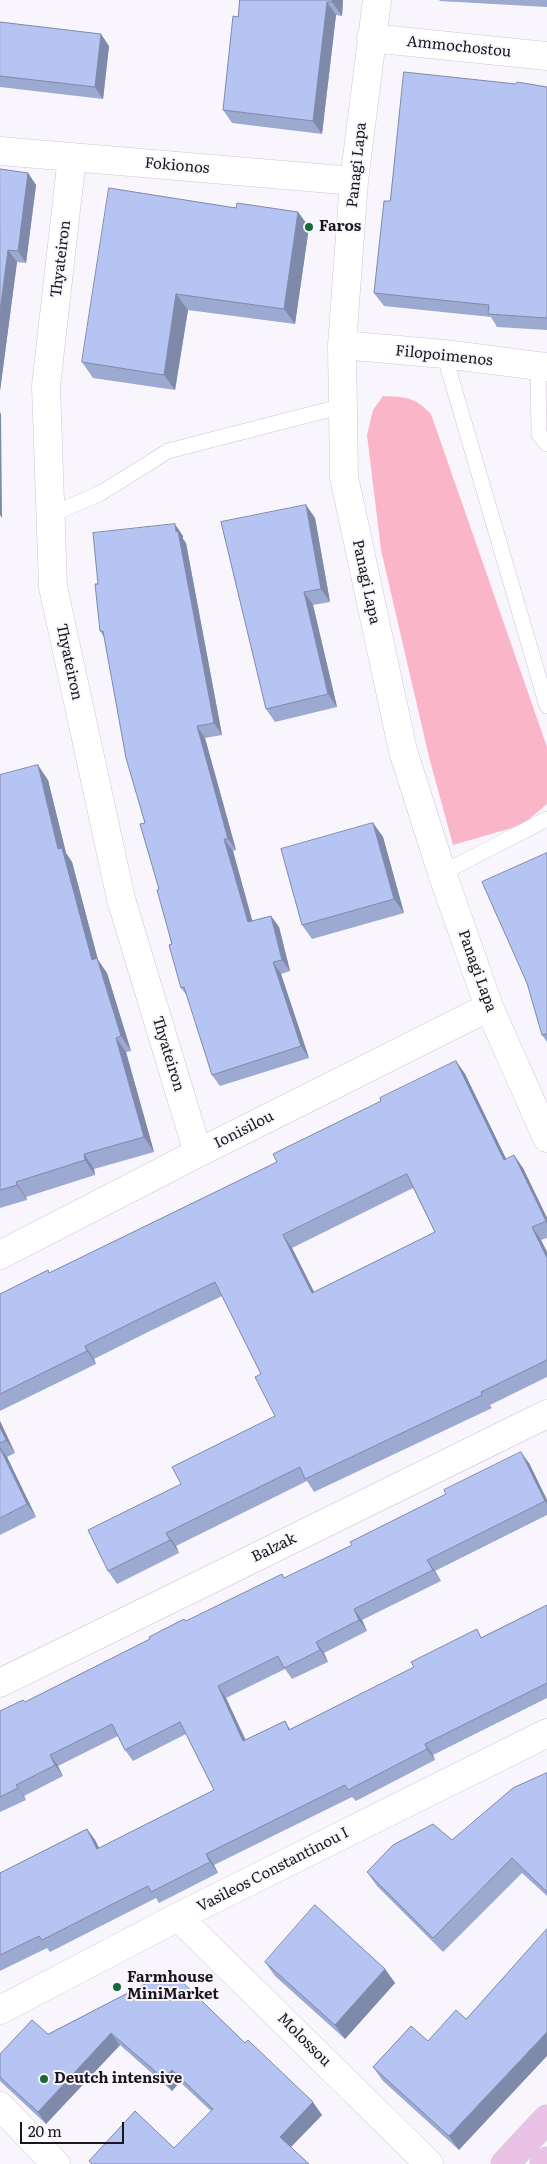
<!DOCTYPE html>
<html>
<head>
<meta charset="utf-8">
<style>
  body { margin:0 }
  #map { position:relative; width:547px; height:2164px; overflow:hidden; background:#f8f6fc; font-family:Literata,serif }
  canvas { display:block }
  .scale { position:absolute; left:20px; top:2122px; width:104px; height:22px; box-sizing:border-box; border:2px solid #1a1620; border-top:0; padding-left:6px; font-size:15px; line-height:18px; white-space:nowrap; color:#1a1620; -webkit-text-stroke:4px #f8f6fc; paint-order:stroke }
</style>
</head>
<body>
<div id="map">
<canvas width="547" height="2164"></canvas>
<div class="scale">20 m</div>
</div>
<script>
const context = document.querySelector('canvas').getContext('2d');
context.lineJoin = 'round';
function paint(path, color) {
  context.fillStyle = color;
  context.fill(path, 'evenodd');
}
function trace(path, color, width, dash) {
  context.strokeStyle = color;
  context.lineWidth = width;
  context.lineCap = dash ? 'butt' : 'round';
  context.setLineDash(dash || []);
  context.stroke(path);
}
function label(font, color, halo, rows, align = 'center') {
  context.font = font + ' Literata,serif';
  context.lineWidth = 4;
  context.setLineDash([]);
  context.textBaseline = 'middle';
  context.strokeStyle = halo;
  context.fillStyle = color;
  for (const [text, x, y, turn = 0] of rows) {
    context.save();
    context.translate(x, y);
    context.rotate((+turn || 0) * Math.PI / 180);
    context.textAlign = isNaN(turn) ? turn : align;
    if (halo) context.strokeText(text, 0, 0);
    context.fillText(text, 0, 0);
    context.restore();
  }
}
const green = new Path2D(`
  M383,396C406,397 415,397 431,414L547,747V804L522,825L453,845L429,757L381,550L367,435L373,410Z`);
const service = new Path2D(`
  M444,354L547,706
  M538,367L539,434L547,444
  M50,515L101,493L168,451L343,406
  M442,873L547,819`);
const minor = new Path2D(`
  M377,0L354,181L342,345L344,477L403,751L442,873L489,1007L547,1138
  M371,38L547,56
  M0,151L354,181
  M72,157L46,386L53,587L121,899L198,1153
  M342,345L444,354L547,367
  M0,1255L198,1153L489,1007
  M0,1683L547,1414
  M178,1917L429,2164
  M0,2106L56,2164`);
const secondary = new Path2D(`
  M0,2010L178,1917L547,1733`);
const primary = new Path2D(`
  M505,2164L547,2119
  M544,2164L547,2161`);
const wall = new Path2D(`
  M240,0H343L342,16L336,15L322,134L232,123L223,110L238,17Z
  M439,0H547V7L440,1Z
  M0,22L109,46L103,99L0,87Z
  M516,84L547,87V330L497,327L491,317L384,306L374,293L390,201Z
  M0,169L28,173L36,185L26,263L17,262L0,391Z
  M236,208L298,212L309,227L295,324L188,310L175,390L93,378L82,362Z
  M306,505L315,518L330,602L313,605L337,707L275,722L266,709Z
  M183,536V539L186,543L222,735L205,738L236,850L233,851L252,921L271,916L279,927L290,971L281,974L309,1058L220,1086L212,1075L188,997L181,988L104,637L100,631Z
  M0,775L48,780L66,853L72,862L98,960L107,973L131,1051L126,1052L154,1152L94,1169L95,1175L26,1197L27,1200L0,1208Z
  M373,823L383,837L404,913L312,939L302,925Z
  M547,853V1042L542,1035Z
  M456,1061L465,1074L506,1159L523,1168L547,1218V1238L541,1240L547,1252V1377L490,1405L492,1408L314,1492L307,1481L176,1546L179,1553L117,1584L108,1571L181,1484L275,1416L261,1374L222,1296L150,1331L94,1359L96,1364L0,1411V1294L48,1270L49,1273L277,1162L381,1101ZM413,1188L435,1232L314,1292L292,1248Z
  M0,1421L15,1453L7,1457L36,1517L0,1535Z
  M529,1463L547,1500V1515L435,1571L441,1581L362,1620L367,1631L324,1653L328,1662L292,1679L285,1669L226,1698L246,1740L285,1721L290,1729L482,1637L547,1605V1698L433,1755L435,1760L356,1801L352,1797L214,1865L218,1873L159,1903L156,1898L50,1952L47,1948L0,1971V1873L87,1829L95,1840L99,1848L214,1790L186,1734L133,1761L125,1750L118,1736L58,1766L63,1776L24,1796L26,1800L0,1812V1711L25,1702L186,1621L285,1578Z
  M547,1773V1896L522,1873L443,1952L377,1886L367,1872L452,1840Z
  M265,1962L385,1969L395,1983L345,2039L275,1976Z
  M171,1971L245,2043L322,2115L291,2147L309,2164H91L89,2161L174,2148L211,2111L180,2082L172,2091L120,2045L46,2124L0,2081V2054L48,2034Z
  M411,2026L459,2150L383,2081L373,2067Z`);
const shadedWall = new Path2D(`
  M332,0H343L342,16L332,2Z
  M327,2L336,15L322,134L313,121Z
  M101,34L109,46L103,99L95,87Z
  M28,173L36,185L26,263L18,251Z
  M298,212L309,227L295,324L284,309Z
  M8,250L17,262L0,391V312Z
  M176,294L188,310L175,390L164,375Z
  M0,412L1,414L2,518L0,515Z
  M306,505L315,518L330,602L321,589Z
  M175,524L183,536V539L186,543L222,735L214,723L176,532Z
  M304,592L313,605L337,707L328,694Z
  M197,726L205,738L236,850L228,839Z
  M38,765L48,780L66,853L72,862L98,960L107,973L131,1051L121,1036L92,960L58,849Z
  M373,823L383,837L404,913L394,899Z
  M224,839L233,851L256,934L248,922Z
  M271,916L279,927L290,971L282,960Z
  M273,962L281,974L309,1058L301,1046Z
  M116,1038L126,1052L154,1152L144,1137Z
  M456,1061L465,1074L513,1173L504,1160Z
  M84,1154L94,1169L95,1175L85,1160Z
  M514,1155L523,1168L547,1218V1223Z
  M16,1182L26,1197L27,1200L17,1185Z
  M532,1227L541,1240L547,1252V1258Z
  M283,1235L292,1248L321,1306L312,1293Z
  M85,1346L94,1359L96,1364L87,1351Z
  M0,1421L15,1453L6,1440L0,1427Z
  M0,1447L7,1457L36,1517L27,1504Z
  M521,1452L529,1463L547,1500V1504Z
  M166,1533L176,1546L179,1553L170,1540Z
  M427,1560L435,1571L441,1581L433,1570Z
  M354,1609L362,1620L367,1631L359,1620Z
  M316,1642L324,1653L328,1662L320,1650Z
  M218,1686L226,1698L251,1753L243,1741Z
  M425,1744L433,1755L435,1760L427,1749Z
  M50,1755L58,1766L63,1776L55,1765Z
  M16,1785L24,1796L26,1800Z
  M87,1829L95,1840L105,1860L97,1849Z
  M206,1854L214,1865L218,1873L210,1862Z
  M385,1969L395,1983L345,2039L335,2025Z
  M547,2032V2056L459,2150L449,2136Z
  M111,2033L120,2045L46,2124L38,2112Z
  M172,2070L180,2082L172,2091L163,2078Z
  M313,2102L322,2115L289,2149L280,2137Z`);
const building = new Path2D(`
  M240,0H332V2H327L313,121L223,110L233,16L238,17Z
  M0,22L101,34L95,87L0,76Z
  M404,72L516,84L517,82L547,87V318L488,314L489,305L374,293L384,201H390Z
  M0,169L28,173L18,251L8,250L0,312Z
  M109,188L236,208L237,203L298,212L284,309L176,294L164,375L82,362Z
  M306,505L321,589L304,592L328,694L266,709L221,522Z
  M175,524L176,532L178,531L214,723L197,726L228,839H224L248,922L271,916L282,960L273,962L301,1046L212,1075L184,987L181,988L169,945L172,944L157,890L159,889L140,824L145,823L126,758L103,631H100L95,584H98L93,533Z
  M38,765L58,849L62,848L92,960L97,958L121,1036L116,1038L144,1137L84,1154L85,1160L16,1182L17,1185L0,1190V775Z
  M373,823L394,899L302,925L281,849Z
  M547,853V1034L542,1035L527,983L482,882Z
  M456,1061L504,1160L514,1155L546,1221L532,1227L547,1258V1360L481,1392L482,1395L305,1479L300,1467L166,1533L170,1540L108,1571L88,1530L181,1484L172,1467L275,1416L255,1377L261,1374L215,1282L141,1318L85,1346L87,1351L0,1394V1294L48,1270L49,1273L277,1162L273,1154L381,1101L380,1098ZM407,1174L435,1232L312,1293L283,1235Z
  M0,1427L6,1440L0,1443Z
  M0,1448L27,1504L0,1518Z
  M521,1452L545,1501L427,1560L433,1570L354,1609L359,1620L316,1642L320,1650L284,1668L278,1656L218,1686L243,1741L285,1721L289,1730L414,1667L411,1662L477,1629L481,1638L547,1605V1683L425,1744L427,1749L348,1790L345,1785L206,1854L210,1862L151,1892L148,1886L42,1940L39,1936L0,1955V1873L87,1829L97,1849L214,1790L180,1722L125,1750L112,1724L50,1755L55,1765L16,1785L18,1788L0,1797V1711L23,1700L25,1702L150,1639L149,1637L184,1619L186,1621L282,1574L284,1578L352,1545L350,1542L446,1494L444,1490Z
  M547,1773V1892L512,1858L433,1938L367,1872L393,1845L433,1824L452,1840L513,1788Z
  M315,1905L385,1969L335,2025L265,1962Z
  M547,1929V2032L449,2136L373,2067L411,2026L428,2041L456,2010L466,2019Z
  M171,1971L245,2043L248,2040L313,2102L280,2137L309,2164H92L89,2161L135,2111L174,2148L213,2109L172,2070L163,2078L111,2033L38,2112L0,2077V2054L32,2020L48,2034Z`);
const markers = [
  [309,227,5,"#17693a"],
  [117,1987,5,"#17693a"],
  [44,2079,5,"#17693a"]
];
const streetNames = [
  ["Ammochostou",459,47,6],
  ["Panagi Lapa",357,165,-84],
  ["Fokionos",177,166,5],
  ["Thyateiron",61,259,-83],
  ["Filopoimenos",444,356,6],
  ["Panagi Lapa",366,582,78],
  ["Thyateiron",69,662,78],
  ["Panagi Lapa",477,971,70],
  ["Thyateiron",168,1054,73],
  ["Ionisilou",244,1130,-27],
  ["Balzak",274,1548,-26],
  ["Vasileos Constantinou I",273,1870,-27],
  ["Molossou",304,2040,45]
];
const poiNames = [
  ["Faros",319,227],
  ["Farmhouse",127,1978],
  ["MiniMarket",127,1995],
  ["Deutch intensive",54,2079]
];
paint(green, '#fab5c9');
trace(service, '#cdc3df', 16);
trace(minor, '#cdc3df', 29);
trace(secondary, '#cdc3df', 29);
trace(primary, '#d1d0d2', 29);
trace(service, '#fff', 15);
trace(minor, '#fff', 28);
trace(secondary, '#fff', 28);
trace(primary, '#e9c2e5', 28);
paint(wall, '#9ca9d1');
paint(shadedWall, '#7f89aa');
paint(building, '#b5c4f3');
trace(building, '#7f89aa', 1);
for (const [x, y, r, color] of markers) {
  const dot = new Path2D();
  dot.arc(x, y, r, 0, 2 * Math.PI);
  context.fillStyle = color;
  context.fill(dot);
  trace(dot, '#f8f6fc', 2);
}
label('15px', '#1a1620', '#f8f6fc', streetNames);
label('bold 15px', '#1a1620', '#f8f6fc', poiNames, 'left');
</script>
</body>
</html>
